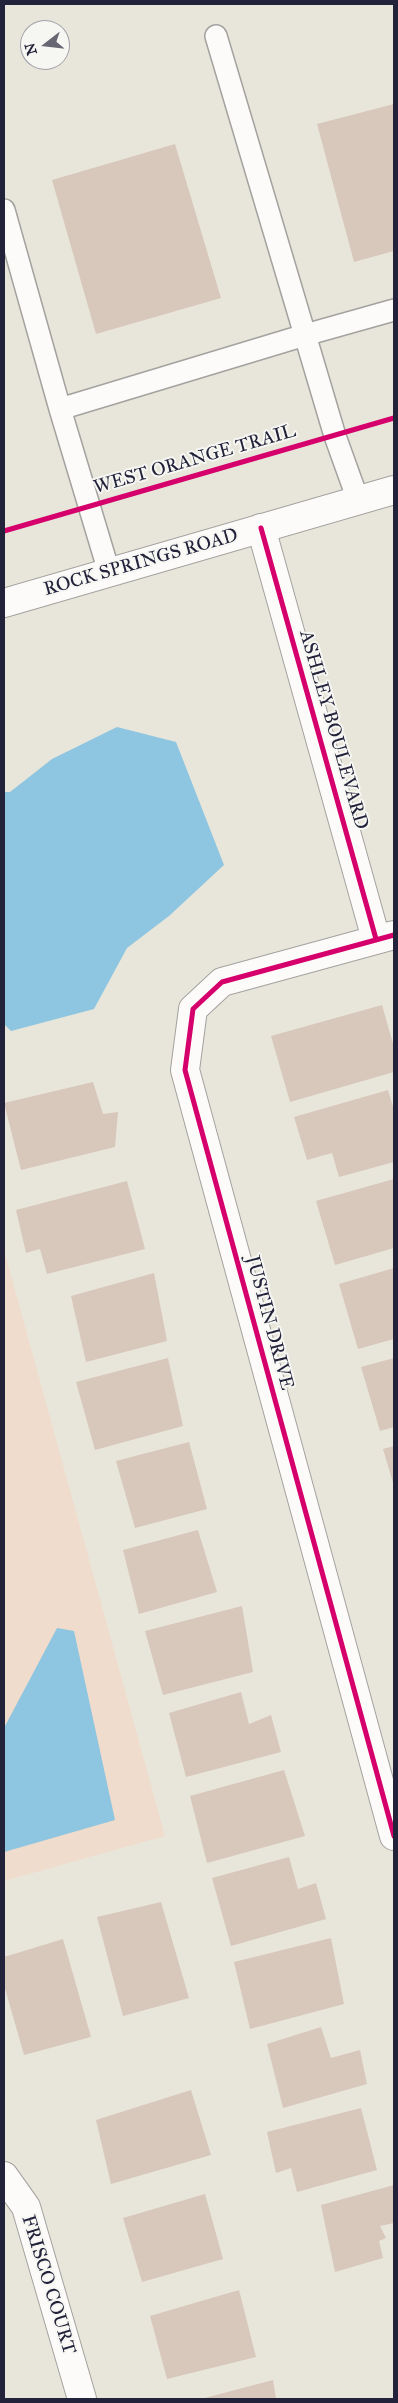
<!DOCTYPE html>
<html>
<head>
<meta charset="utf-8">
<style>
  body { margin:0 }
  #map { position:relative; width:398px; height:2403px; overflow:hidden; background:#e8e6da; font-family:"IM FELL Great Primer",serif }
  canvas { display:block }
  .frame { position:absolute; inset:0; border:5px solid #22223b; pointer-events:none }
  .north { position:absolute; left:20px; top:20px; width:50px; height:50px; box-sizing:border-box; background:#f6f6f2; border:1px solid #a1a1a9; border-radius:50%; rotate:254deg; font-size:14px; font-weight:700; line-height:20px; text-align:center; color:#22223b }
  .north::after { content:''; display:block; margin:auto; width:18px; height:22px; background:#676773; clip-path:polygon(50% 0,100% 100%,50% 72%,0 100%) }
</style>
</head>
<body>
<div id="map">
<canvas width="398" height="2403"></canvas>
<div class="frame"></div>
<div class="north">N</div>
</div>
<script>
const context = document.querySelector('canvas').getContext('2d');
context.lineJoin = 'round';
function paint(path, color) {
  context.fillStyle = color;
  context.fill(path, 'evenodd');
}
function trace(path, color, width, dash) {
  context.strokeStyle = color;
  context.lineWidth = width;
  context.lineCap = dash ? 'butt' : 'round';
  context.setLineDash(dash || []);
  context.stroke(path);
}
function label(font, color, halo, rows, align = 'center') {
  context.font = font + ' "IM FELL Great Primer",serif';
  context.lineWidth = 4;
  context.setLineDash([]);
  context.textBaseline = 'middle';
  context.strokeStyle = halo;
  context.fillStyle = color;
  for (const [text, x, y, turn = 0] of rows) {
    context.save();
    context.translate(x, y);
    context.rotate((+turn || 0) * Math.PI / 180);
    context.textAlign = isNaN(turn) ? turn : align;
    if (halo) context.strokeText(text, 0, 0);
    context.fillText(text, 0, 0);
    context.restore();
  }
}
const built = new Path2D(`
  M4,1250L165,1836L4,1881Z`);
const water = new Path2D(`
  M117,727L176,742L224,865L169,916L127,948L94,1009L11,1031L4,1024V792H10L52,759Z
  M57,1628L74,1631L115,1820L4,1852V1728Z`);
const building = new Path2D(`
  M394,104V251L354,262L317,124Z
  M175,144L221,298L96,334L52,180Z
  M382,1005L394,1047V1072L290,1102L271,1036Z
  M93,1082L103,1114L118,1112L115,1147L21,1170L4,1103Z
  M388,1090L394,1110V1162L339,1177L332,1153L307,1160L294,1117Z
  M394,1179V1248L335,1265L316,1201Z
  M127,1181L145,1249L47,1274L40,1249L26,1253L16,1210Z
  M394,1268V1339L358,1349L339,1284Z
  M154,1273L167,1341L86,1362L71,1296Z
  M168,1358L183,1426L95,1450L76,1382Z
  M394,1358V1427L380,1431L361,1367Z
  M189,1442L207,1509L135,1528L116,1461Z
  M394,1446V1486L383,1449Z
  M198,1530L217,1592L139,1614L123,1550Z
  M242,1606L253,1672L163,1695L145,1631Z
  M241,1692L249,1724L271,1715L281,1752L186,1777L169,1713Z
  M284,1770L305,1836L207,1863L190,1796Z
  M289,1857L298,1889L316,1883L326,1919L231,1946L212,1878Z
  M161,1902L189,1998L123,2016L97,1917Z
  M331,1938L344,2004L250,2029L234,1962Z
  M63,1939L91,2037L24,2055L4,1985V1957Z
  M321,2027L331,2058L360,2050L367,2084L283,2108L267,2044Z
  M191,2090L211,2155L111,2184L96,2120Z
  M361,2108L377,2170L297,2192L291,2168L276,2173L267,2132Z
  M394,2185V2223L380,2226L386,2238L379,2241L383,2258L335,2272L321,2205Z
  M205,2194L223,2259L142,2282L123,2218Z
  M239,2290L256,2357L167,2379L150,2316Z
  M273,2380L276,2399H201Z`);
const service = new Path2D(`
  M216,36L305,335L394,310
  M4,210L60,409
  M109,572L60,409L305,335L335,436L358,500`);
const minor = new Path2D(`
  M261,528L376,939
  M394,935L222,982L193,1009L185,1070L394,1836
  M4,2176L26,2207L82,2399`);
const secondary = new Path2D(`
  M4,603L394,490`);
const cycleway = new Path2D(`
  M261,528L376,939
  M4,531L394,418
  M394,935L222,982L193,1009L185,1070L394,1836`);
const streetNames = [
  ["WEST ORANGE TRAIL",195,460,-16],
  ["ROCK SPRINGS ROAD",141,563,-16],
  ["ASHLEY BOULEVARD",333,730,74],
  ["JUSTIN DRIVE",269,1323,75],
  ["FRISCO COURT",48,2285,73]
];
paint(built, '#efdccc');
paint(water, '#8ec5e0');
paint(building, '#d8c7bb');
trace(service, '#a3a29f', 24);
trace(minor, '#a3a29f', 30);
trace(secondary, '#a3a29f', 30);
trace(service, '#fcfbf9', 21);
trace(minor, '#fcfbf9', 28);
trace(secondary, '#fcfbf9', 28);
trace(cycleway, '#d6006c', 5);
label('19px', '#22223b', '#f6f6f2', streetNames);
</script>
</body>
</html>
